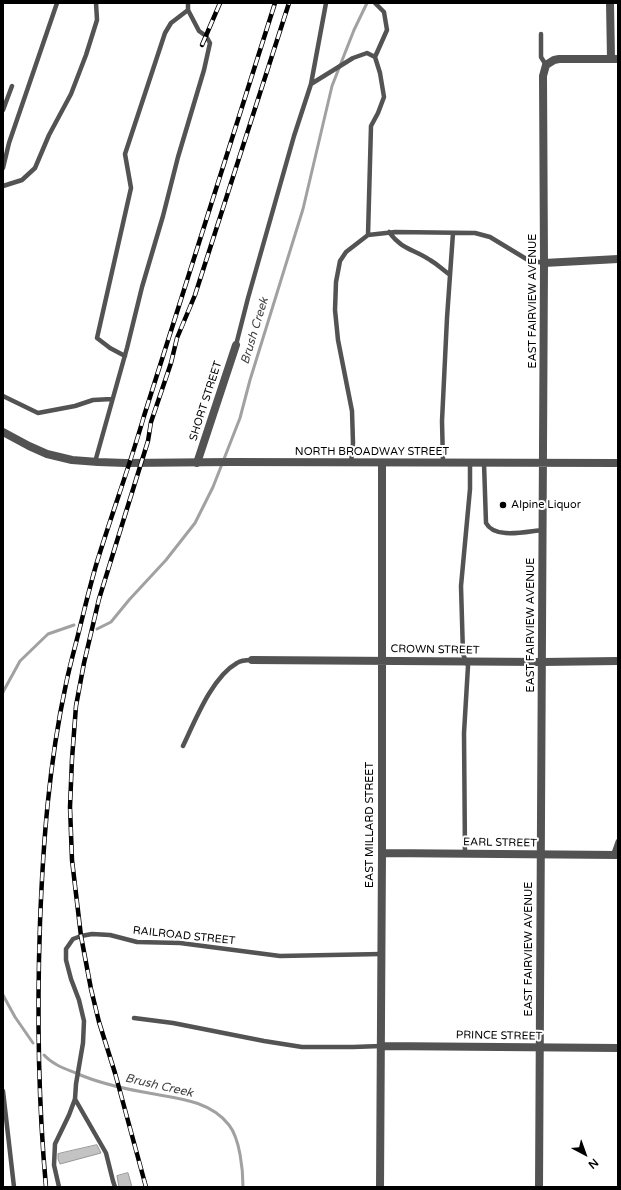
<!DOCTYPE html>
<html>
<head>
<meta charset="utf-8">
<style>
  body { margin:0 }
  #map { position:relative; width:621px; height:1190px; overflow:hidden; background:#fff; font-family:"Varela Round",sans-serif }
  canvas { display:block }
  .frame { position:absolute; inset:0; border:4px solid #000; pointer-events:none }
  .north { position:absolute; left:565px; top:1134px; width:40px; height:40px; -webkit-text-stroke:3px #fff; paint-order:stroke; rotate:139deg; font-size:11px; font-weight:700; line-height:16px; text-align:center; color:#000 }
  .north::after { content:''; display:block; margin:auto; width:14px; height:18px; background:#000; clip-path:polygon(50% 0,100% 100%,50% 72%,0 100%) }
</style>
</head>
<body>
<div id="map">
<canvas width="621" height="1190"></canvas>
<div class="frame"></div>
<div class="north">N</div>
</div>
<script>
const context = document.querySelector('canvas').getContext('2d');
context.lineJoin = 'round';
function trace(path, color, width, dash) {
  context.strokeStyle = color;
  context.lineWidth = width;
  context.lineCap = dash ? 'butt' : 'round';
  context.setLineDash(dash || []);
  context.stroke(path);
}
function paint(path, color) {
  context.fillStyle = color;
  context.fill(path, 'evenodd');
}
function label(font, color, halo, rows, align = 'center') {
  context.font = font + ' "Varela Round",sans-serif';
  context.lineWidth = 4;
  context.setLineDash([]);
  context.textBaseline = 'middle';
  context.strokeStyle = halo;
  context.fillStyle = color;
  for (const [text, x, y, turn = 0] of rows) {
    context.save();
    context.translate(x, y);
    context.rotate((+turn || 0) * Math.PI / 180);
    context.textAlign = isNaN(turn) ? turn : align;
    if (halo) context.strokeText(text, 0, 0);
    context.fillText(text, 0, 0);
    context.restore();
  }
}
const stream = new Path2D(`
  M97,629L111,622L129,600L166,560L195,523L213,487L240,418L250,380L303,209L332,86L354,30L367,3
  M3,692L20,661L48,634L74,625
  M3,995L15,1017L33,1043
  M44,1055C53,1065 66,1069 78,1074C99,1083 121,1088 143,1092C173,1098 209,1099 229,1125C240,1139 243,1170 243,1187`);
const building = new Path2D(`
  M97,1145L101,1153L60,1164L58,1159V1154Z
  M128,1173L132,1187H119L117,1176Z`);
const service = new Path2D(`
  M541,34V57L546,65
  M375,57L387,30L384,12L375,3
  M311,84L353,58L367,53L375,57L380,73L384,97L378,113L371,126L368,235
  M3,110L12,86
  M3,168L9,143L57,3
  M3,186L22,180L35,168L49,135L71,94L86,55L97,20L96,3
  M389,232C402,250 414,249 430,260C437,264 443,270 450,275
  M236,345L248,298L294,136L311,84L326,3
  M125,356L110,348L97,338L131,188L125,154L165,33L171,23L188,10
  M3,396L38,413L75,406L93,400L112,399
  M95,462L127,348L142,287L163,216L178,157L204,70L210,43L206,36L199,31L188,10V3
  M351,463L353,443L352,411L338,340L335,310L336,282L340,261L346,252L368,235L395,232L475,233L490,237L528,260L544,263
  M443,463L442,421L447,318L453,233
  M484,463L486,523C495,540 528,531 543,530
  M183,746C195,721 212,677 237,663C241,660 247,660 252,660
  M465,854L464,733L468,666L463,654L461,586L470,489V463
  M613,855L618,841
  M134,1018L173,1023L264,1041L302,1047H353L381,1046
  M3,1091L14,1187
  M75,1099L106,1153L113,1181L115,1187
  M59,1187L54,1165L55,1144L69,1115L75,1099L76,1084L83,1043L84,1021L79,1000L71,979L66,960V949L73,939L81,936L92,934L110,935L137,942L180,943L280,956L381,954`);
const minor = new Path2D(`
  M610,3L611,59
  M544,263L618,259
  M197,463L236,345
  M252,660L542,662L618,661
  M382,853L618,855
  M381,1046L618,1048
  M380,1187L382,853V463`);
const tertiary = new Path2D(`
  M3,432L29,446L47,454L72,460L98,462L126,463L230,462L618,463
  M539,1187L544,263L543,76L546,65L554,60L559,59H618`);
const rail = new Path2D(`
  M202,45L220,3
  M46,1187C38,1099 37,1011 40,923C43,843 49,763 66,684C70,664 76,644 81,623C86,603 91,582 97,562C112,513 130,465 144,416L275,3
  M146,1187L115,1073L99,1022L91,989L81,936L72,860L70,807L72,759L76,706L84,663L99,599L148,441L151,422L171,363L177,338L195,295L289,3`);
const markers = [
  [503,505,4,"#000"]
];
const streetNames = [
  ["EAST FAIRVIEW AVENUE",533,301,-90],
  ["SHORT STREET",206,401,-72],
  ["NORTH BROADWAY STREET",372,452],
  ["EAST FAIRVIEW AVENUE",531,625,-90],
  ["CROWN STREET",435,650,1],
  ["EAST MILLARD STREET",370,825,-90],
  ["EARL STREET",500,843,1],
  ["RAILROAD STREET",184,936,6],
  ["EAST FAIRVIEW AVENUE",529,949,-90],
  ["PRINCE STREET",499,1036,1]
];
const poiNames = [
  ["Alpine Liquor",511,505]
];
const waterNames = [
  ["Brush Creek",255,331,-73],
  ["Brush Creek",159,1086,13]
];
trace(stream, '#a1a1a1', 3);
paint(building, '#c3c3c3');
trace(building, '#979797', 1);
trace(service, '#535353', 4.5);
trace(minor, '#535353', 8);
trace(tertiary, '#535353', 8);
trace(rail, '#000', 4.5);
trace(rail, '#fff', 3, [9]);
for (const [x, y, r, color] of markers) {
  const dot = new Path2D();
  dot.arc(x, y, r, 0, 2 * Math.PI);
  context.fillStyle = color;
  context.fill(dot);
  trace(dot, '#fff', 1.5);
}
label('11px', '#000', '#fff', streetNames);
label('11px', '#000', '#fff', poiNames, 'left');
label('italic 12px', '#424242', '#fff', waterNames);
</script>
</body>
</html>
